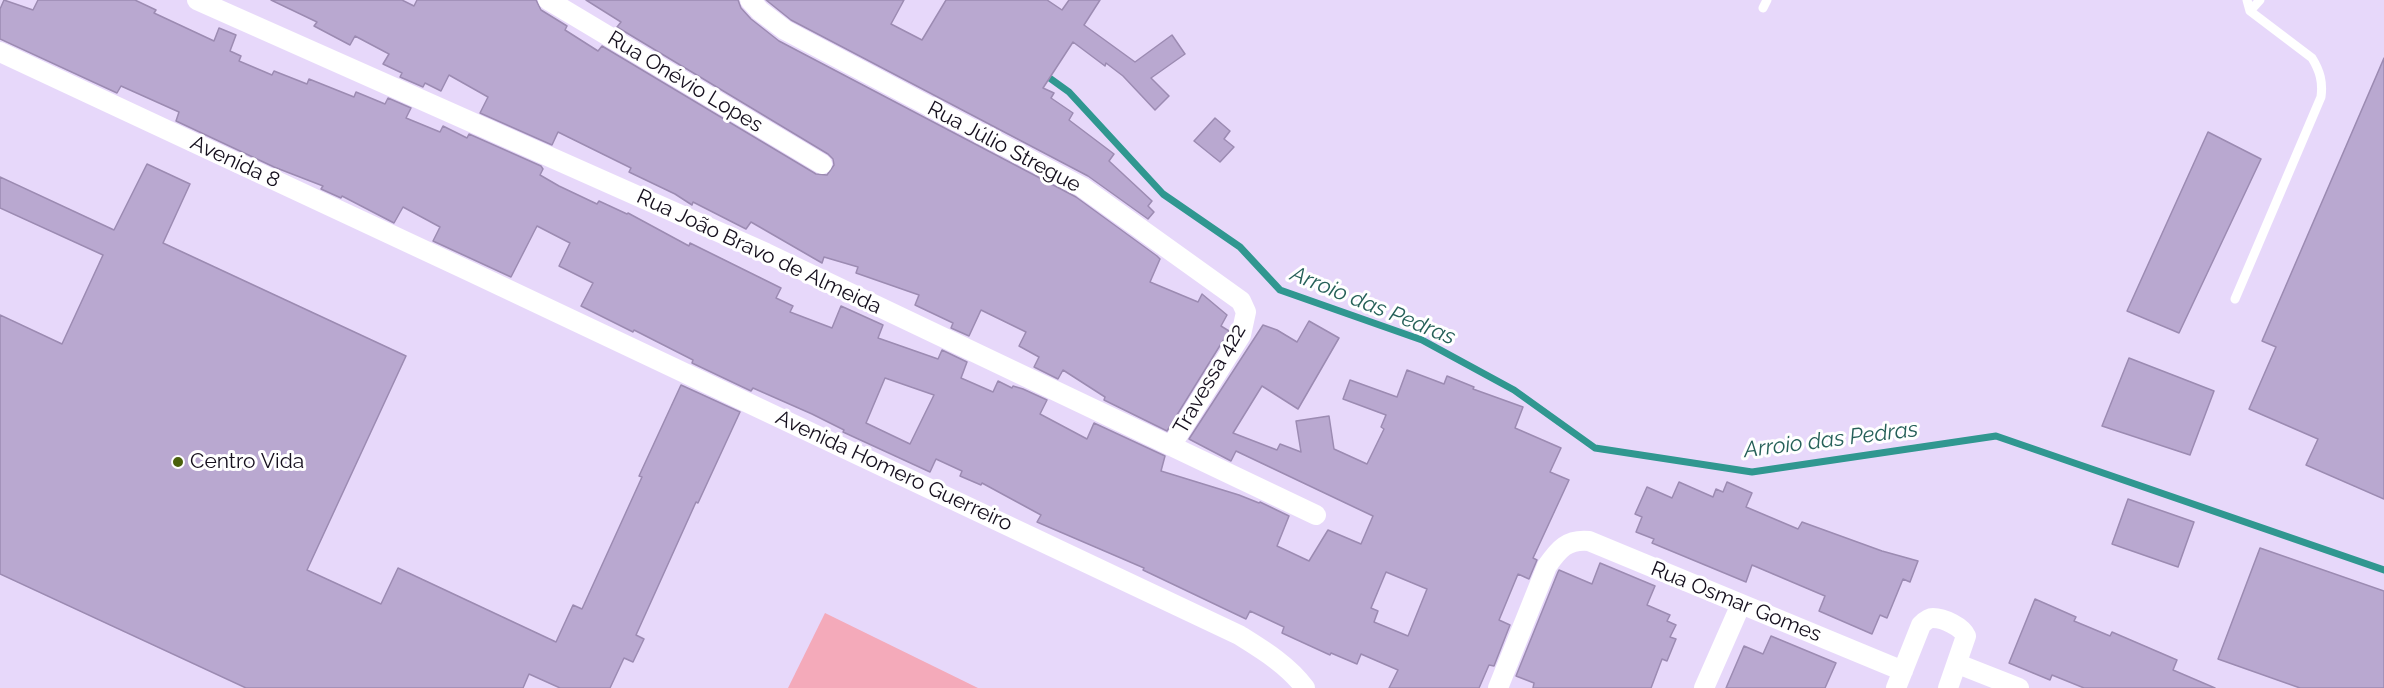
<!DOCTYPE html>
<html>
<head>
<meta charset="utf-8">
<style>
  body { margin:0 }
  canvas { display:block; background:#e7d8fa }
</style>
</head>
<body>
<canvas width="2384" height="688"></canvas>
<script>
const context = document.querySelector('canvas').getContext('2d');
context.lineJoin = 'round';
function paint(path, color) {
  context.fillStyle = color;
  context.fill(path, 'evenodd');
}
function trace(path, color, width, dash) {
  context.strokeStyle = color;
  context.lineWidth = width;
  context.lineCap = dash ? 'butt' : 'round';
  context.setLineDash(dash || []);
  context.stroke(path);
}
function label(font, color, halo, rows, align = 'center') {
  context.font = font + ' Raleway,sans-serif';
  context.lineWidth = 6;
  context.setLineDash([]);
  context.textBaseline = 'middle';
  context.strokeStyle = halo;
  context.fillStyle = color;
  for (const [text, x, y, turn = 0] of rows) {
    context.save();
    context.translate(x, y);
    context.rotate((+turn || 0) * Math.PI / 180);
    context.textAlign = isNaN(turn) ? turn : align;
    if (halo) context.strokeText(text, 0, 0);
    context.fillText(text, 0, 0);
    context.restore();
  }
}
const green = new Path2D(`
  M825,613L978,688H788Z`);
const stream = new Path2D(`
  M1044,74L1069,92L1163,194L1240,247L1280,290L1422,340L1514,390L1595,448L1752,472L1996,436L2384,570`);
const building = new Path2D(`
  M4,0L33,10L38,0H135L156,10L154,13L214,41L219,28L236,35L230,51L241,56L239,61L272,75L274,71L307,84L309,79L354,97L356,92L385,104L388,98L411,108L406,118L440,132L443,126L467,138L469,134L541,166L543,169L540,175L559,186L597,204L599,201L627,214L628,213L689,246L690,243L781,288L776,298L793,306L790,312L832,328L841,306L883,325L878,338L938,359L942,350L967,362L961,378L993,392L998,381L1012,388L1013,386L1023,389L1047,400L1040,414L1087,439L1094,423L1165,456L1161,471L1239,495L1259,503L1260,502L1289,516L1277,546L1309,561L1328,530L1361,544L1373,516L1236,451L1231,461L1189,439L1263,325L1277,330L1297,342L1309,321L1339,338L1298,409L1262,386L1233,433L1277,450L1280,444L1301,452L1296,421L1329,416L1334,449L1367,464L1384,429L1381,427L1386,415L1343,399L1350,380L1397,397L1407,370L1444,384L1447,376L1474,387L1473,389L1523,407L1515,428L1561,448L1550,472L1569,480L1533,558L1537,560L1529,579L1518,574L1499,620L1510,625L1494,666L1489,665L1479,688H1389L1398,670L1361,654L1357,664L1331,653L1330,655L1282,633L1284,627L1250,611L1246,619L1143,570L1144,568L1037,522L1041,515L982,483L981,485L960,476L962,471L936,459L930,472L843,432L844,430L812,414L753,388L751,391L692,363L693,360L634,330L633,332L581,306L593,283L559,266L570,243L537,226L511,277L433,241L440,227L403,207L394,223L342,196L341,198L321,189L323,186L274,167L176,121L179,112L121,86L117,93L0,39V9ZM885,378L934,395L910,444L866,423ZM1386,572L1427,589L1408,636L1374,622L1378,611L1371,608Z
  M271,0H402L414,6L417,0H536L541,10L567,26L565,30L598,51L602,46L816,174L827,175L834,165L833,159L828,154L617,27L621,22L586,0H738L741,8L751,19L779,41L1076,197L1157,256L1160,259L1150,282L1198,302L1202,294L1227,315L1221,326L1229,331L1167,431L1104,400L1105,397L1063,370L1058,379L1034,367L1039,357L1019,346L1026,332L981,310L969,336L951,328L953,323L915,305L919,295L856,273L858,267L824,257L822,263L751,222L746,229L693,202L692,205L675,194L629,172L631,168L558,132L552,145L480,113L488,97L449,75L441,91L425,83L423,87L400,77L402,73L383,64L389,54L355,36L350,45L314,26L317,22Z
  M766,0H904L891,24L922,40L946,0H1047L1062,10L1069,0H1100L1084,25L1135,62L1172,35L1185,54L1151,78L1169,96L1155,110L1123,76L1106,63L1105,66L1073,42L1043,88L1054,93L1051,98L1073,113L1069,120L1114,154L1109,161L1152,201L1148,206L1154,212L1148,219L1088,176L791,20Z
  M2384,58V499L2306,465L2318,439L2249,409L2276,347L2262,341Z
  M1215,118L1230,131L1224,139L1234,147L1220,162L1194,141Z
  M2208,132L2261,159L2179,333L2127,311Z
  M147,164L190,184L163,243L406,356L307,570L381,604L398,568L556,642L573,605L582,609L642,477L639,476L681,385L740,412L698,503L696,502L636,635L644,639L633,662L624,658L610,688H560L529,674L523,688H246L0,574V315L62,344L103,255L0,208V177L114,230Z
  M2129,358L2214,391L2190,455L2102,426Z
  M1679,482L1713,497L1716,489L1723,492L1727,482L1752,493L1746,507L1798,529L1802,522L1882,551L1918,561L1910,582L1903,579L1887,618L1880,615L1872,634L1819,611L1825,596L1752,565L1746,582L1652,543L1654,539L1636,532L1642,517L1635,514L1647,487L1672,498Z
  M2128,499L2194,522L2178,567L2112,544Z
  M2260,548L2384,591V688H2300L2218,659Z
  M1600,563L1655,586L1647,605L1670,615L1667,621L1676,625L1670,637L1676,639L1667,661L1662,659L1651,688H1533L1534,683L1516,676L1558,572L1559,570L1592,584Z
  M2035,599L2076,617L2074,621L2110,636L2112,632L2177,660L2173,670L2215,688H2084L2052,675L2050,680L2009,663Z
  M1771,636L1836,663L1825,688H1726L1744,646L1763,654Z`);
const lane = new Path2D(`
  M1763,8L1767,0
  M2250,11L2260,0
  M2235,299L2321,97C2323,82 2320,71 2312,58L2250,11L2247,0`);
const street = new Path2D(`
  M197,0L766,253L1316,515
  M548,0L822,164
  M750,0L760,11L785,30L1082,187L1241,301L1246,312L1241,335L1171,446
  M0,52L471,272L1239,635C1263,650 1288,665 1305,688
  M1958,664L2019,688
  M1498,688L1547,566C1559,549 1567,539 1589,541L1903,671
  M1704,688L1741,604
  M1896,688L1921,625C1924,622 1928,618 1933,618C1944,618 1962,627 1966,636L1948,688`);
const markers = [
  [178,462,6,"#4a610c"]
];
const streetNames = [
  ["Rua Onévio Lopes",685,82,31],
  ["Rua Júlio Stregue",1004,147,28],
  ["Avenida 8",235,162,25],
  ["Rua João Bravo de Almeida",759,252,25],
  ["Travessa 422",1210,379,-60],
  ["Avenida Homero Guerreiro",894,471,25],
  ["Rua Osmar Gomes",1736,602,22]
];
const poiNames = [
  ["Centro Vida",190,462]
];
const waterNames = [
  ["Arroio das Pedras",1373,306,22],
  ["Arroio das Pedras",1831,440,-7]
];
paint(green, '#f4aaba');
trace(stream, '#309790', 7);
paint(building, '#b9a8d0');
trace(building, '#9c8bb2', 1.5);
trace(lane, '#fff', 9);
trace(street, '#fff', 20);
for (const [x, y, r, color] of markers) {
  const dot = new Path2D();
  dot.arc(x, y, r, 0, 2 * Math.PI);
  context.fillStyle = color;
  context.fill(dot);
  trace(dot, '#fff', 2);
}
label('21px', '#150f1d', '#fff', streetNames);
label('21px', '#150f1d', '#fff', poiNames, 'left');
label('italic 22px', '#266059', '#fff', waterNames);
</script>
</body>
</html>
